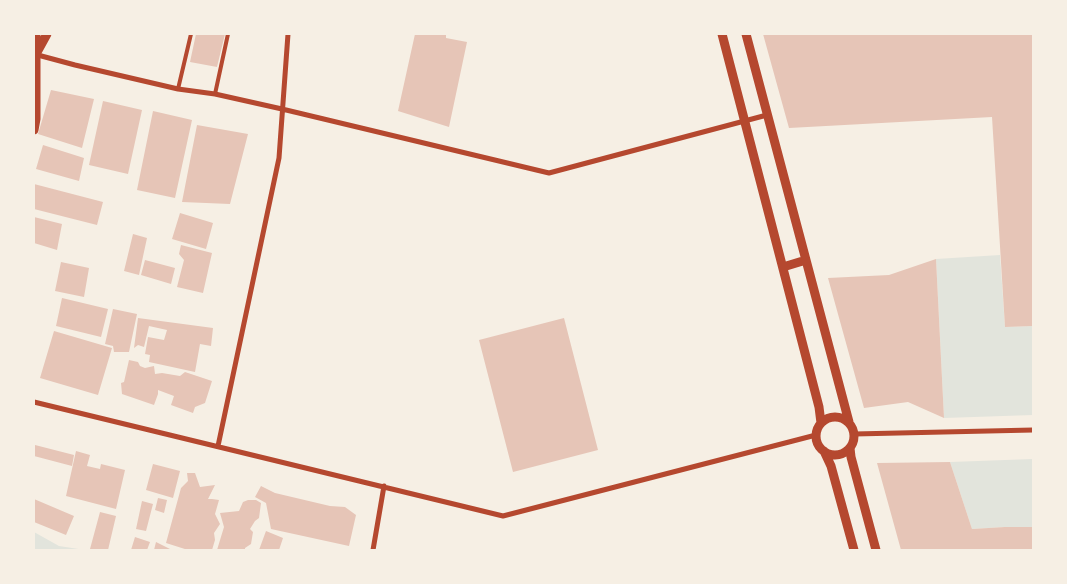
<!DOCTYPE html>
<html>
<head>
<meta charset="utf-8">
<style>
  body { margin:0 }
  #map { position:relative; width:1067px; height:584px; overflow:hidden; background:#f6efe4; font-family:Quicksand,sans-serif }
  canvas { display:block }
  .frame { position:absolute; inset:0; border:35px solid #f6efe4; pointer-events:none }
</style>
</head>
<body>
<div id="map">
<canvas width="1067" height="584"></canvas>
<div class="frame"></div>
</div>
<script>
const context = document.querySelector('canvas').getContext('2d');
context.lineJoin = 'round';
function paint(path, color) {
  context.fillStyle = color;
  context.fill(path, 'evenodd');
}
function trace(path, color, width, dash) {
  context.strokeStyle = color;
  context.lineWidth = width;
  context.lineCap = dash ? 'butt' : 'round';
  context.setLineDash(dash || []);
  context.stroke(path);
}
const green = new Path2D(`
  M1000,255L1005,327L1033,326V415L944,418L936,259Z
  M1033,459V527H1005L972,529L950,462Z
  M34,532L59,546L85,550H34Z`);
const building = new Path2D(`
  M196,34H225L217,67L190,62Z
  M415,34H446V38L467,42L449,127L398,111Z
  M763,34H1033V326L1005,327L992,117L789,128Z
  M51,90L94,99L82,148L38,134Z
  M103,101L142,110L128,174L89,165Z
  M153,111L192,120L175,198L137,190Z
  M197,125L248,134L230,204L182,202Z
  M43,145L84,158L79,181L36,169Z
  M34,184L103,202L97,225L34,209Z
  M180,213L213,223L206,249L172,239Z
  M34,217L62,224L57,250L34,243Z
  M133,234L147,238L139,275L124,271Z
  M181,245L212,253L203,293L177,287L184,260L179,254Z
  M936,259L944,418L908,402L864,408L828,278L889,275Z
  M145,260L175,268L171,284L141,275Z
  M61,262L89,268L84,297L55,291Z
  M62,298L108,309L101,337L56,326Z
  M113,309L137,314L129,352H114L113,346L105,344Z
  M138,318L213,328L211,346L200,344L195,372L149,362L150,355L145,354L148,337L164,340L167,330L149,326L144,347L138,345L134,348Z
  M564,318L598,450L513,472L479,340Z
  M54,331L112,348L98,395L40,378Z
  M129,360L138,362L140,366L145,368L154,366L155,374L162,373L180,376L185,372L212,381L205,403L195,407L193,413L171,405L174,396L158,390V394L154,405L122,394L121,383L124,382Z
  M35,445L74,455L72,466L34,456Z
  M76,451L90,455L87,466L100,469L101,464L125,470L116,509L66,496Z
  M950,462L972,529L1005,527H1033V550H901L877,463Z
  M153,464L180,471L173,498L146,490Z
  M187,473H195L200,487L215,485L208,499H212L219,500L215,514L220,524L214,533L215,540L212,550H188L166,543L181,488L188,481Z
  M261,486L275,493L330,506L345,507L356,515L349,546L271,529L266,503L255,497Z
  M158,498L167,500L164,513L155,510Z
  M34,499L74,516L66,535L34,522Z
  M248,500H256L261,503L259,518L255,521L250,529L253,532L251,544L245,548V550H217L224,527L220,513L239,511L243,502Z
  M142,501L153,504L146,531L136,529Z
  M100,512L116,516L108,550L90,549Z
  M266,531L283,538L279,550H259Z
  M135,537L150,542L147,550H131Z
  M156,542L172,550H154Z`);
const service = new Path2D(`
  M178,89L191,34
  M215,94L228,34`);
const minor = new Path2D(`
  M34,54L75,65L178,89L215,94L282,109L549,173L767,115
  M34,402L503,516L816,435
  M854,434L1033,430
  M218,446L279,158L288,34
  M373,550L384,486`);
const tertiary = new Path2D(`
  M722,34L819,407L821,423
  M746,34L849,422
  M36,54L47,34
  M34,130L36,119V34
  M783,267L806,260
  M816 436a19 19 0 1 1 38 0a19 19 0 1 1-38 0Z
  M850,448L851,457L876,550
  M824,451L831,466L854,550`);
paint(green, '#e2e4dc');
paint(building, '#e6c5b7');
trace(service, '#b5482f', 4);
trace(minor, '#b5482f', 5);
trace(tertiary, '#b5482f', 9);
</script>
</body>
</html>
